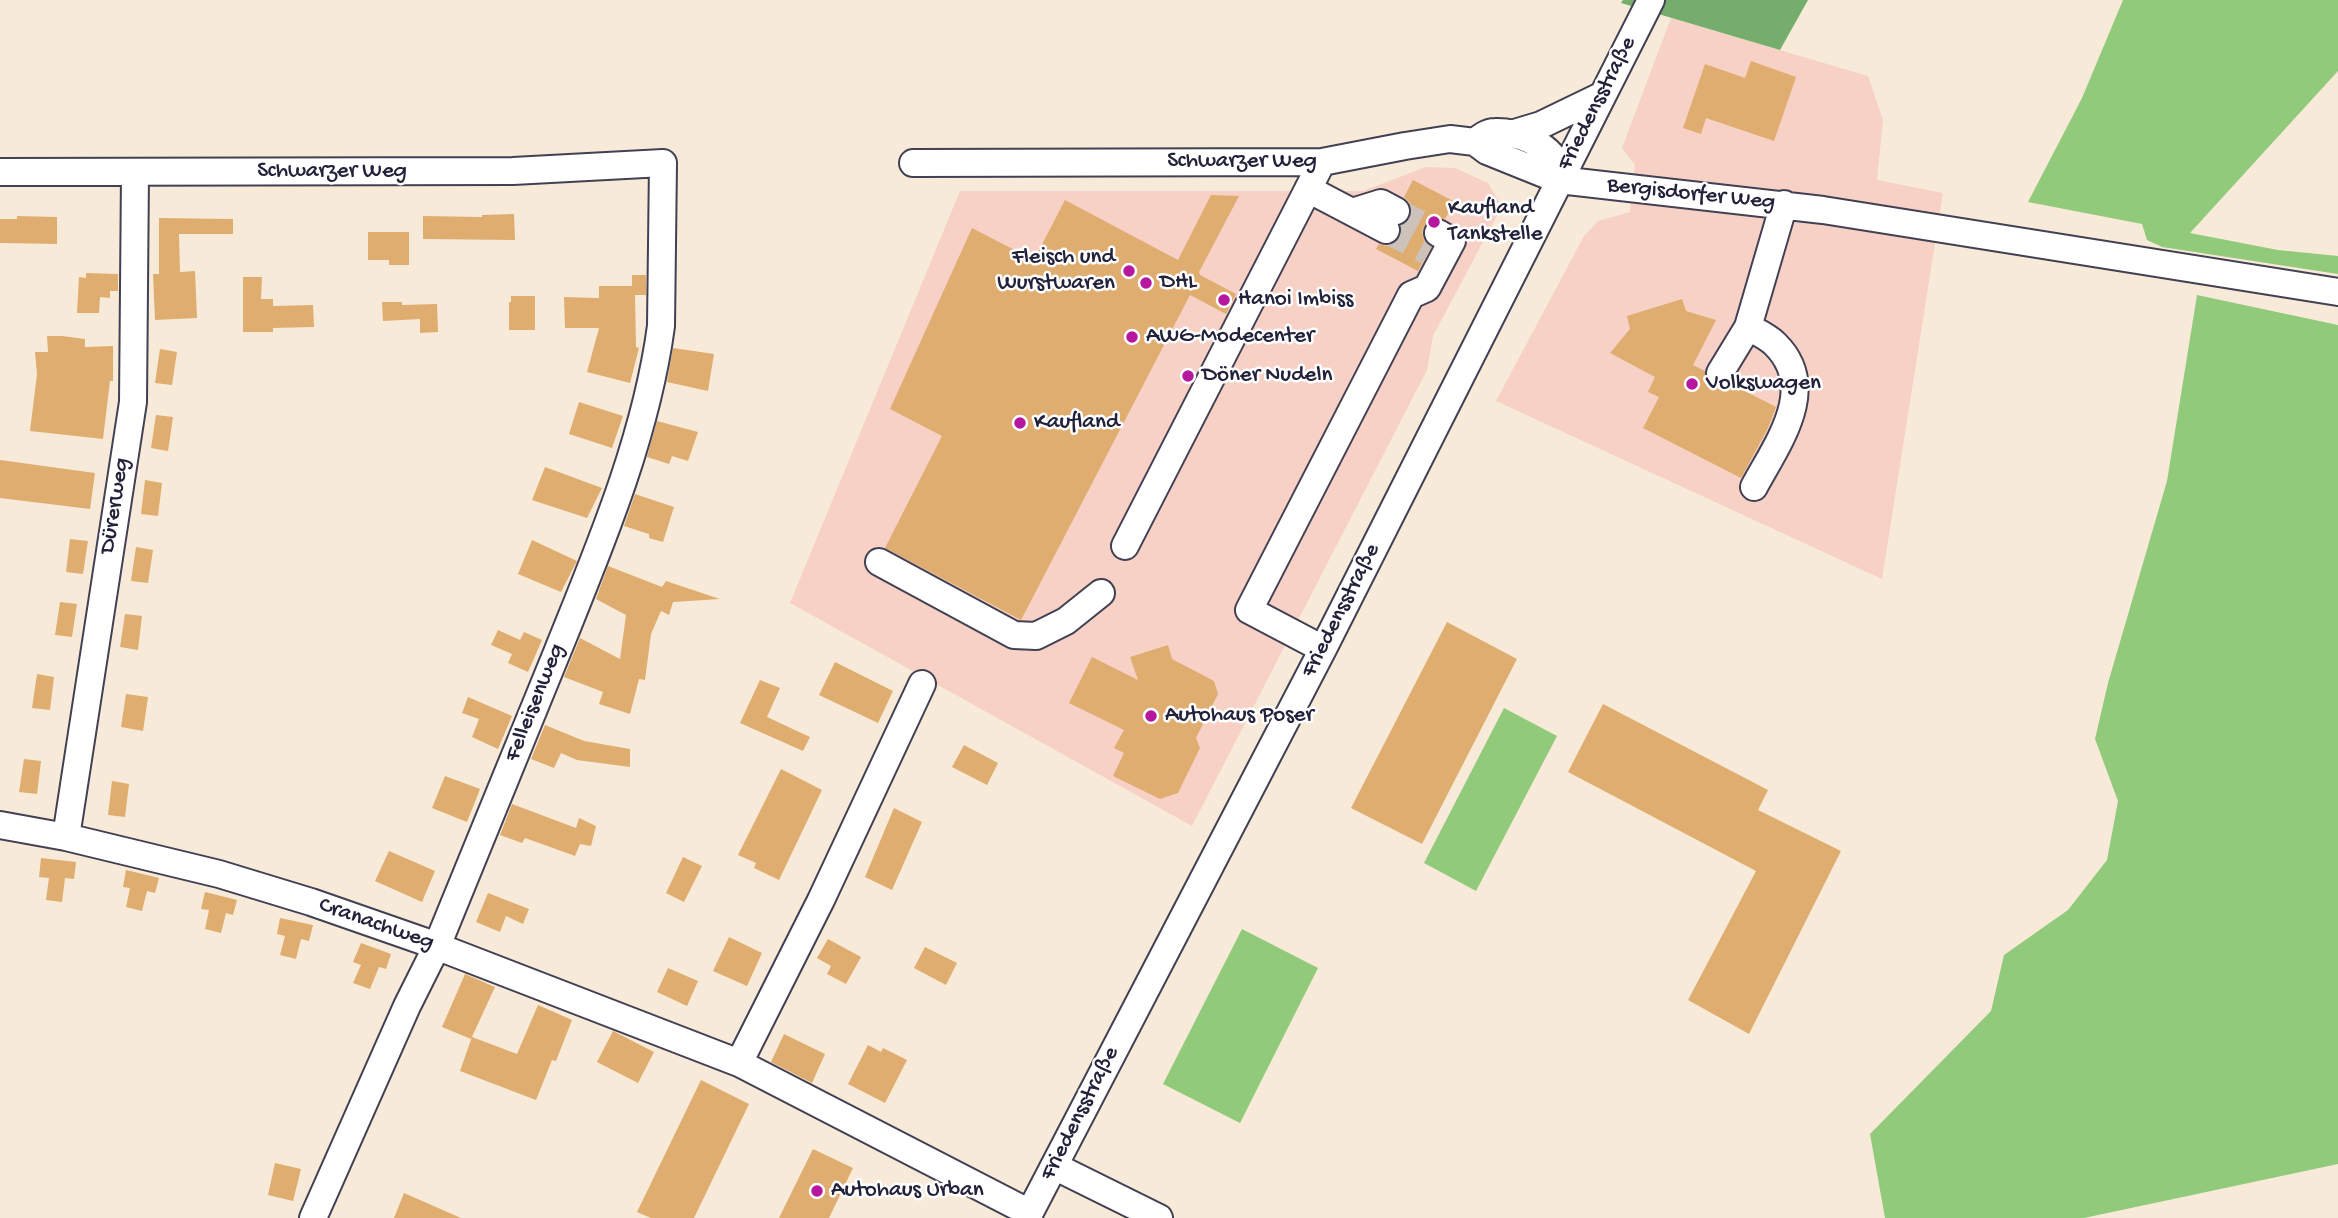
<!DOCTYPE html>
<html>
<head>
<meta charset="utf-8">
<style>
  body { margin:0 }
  canvas { display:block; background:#f8ead8 }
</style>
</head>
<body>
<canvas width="2338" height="1218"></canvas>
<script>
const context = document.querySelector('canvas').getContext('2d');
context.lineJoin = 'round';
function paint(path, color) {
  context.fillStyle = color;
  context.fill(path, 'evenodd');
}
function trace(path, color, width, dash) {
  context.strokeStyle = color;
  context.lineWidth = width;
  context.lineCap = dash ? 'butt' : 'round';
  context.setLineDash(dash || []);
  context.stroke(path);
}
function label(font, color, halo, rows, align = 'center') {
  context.font = font + ' "Gochi Hand",sans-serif';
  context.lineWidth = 5;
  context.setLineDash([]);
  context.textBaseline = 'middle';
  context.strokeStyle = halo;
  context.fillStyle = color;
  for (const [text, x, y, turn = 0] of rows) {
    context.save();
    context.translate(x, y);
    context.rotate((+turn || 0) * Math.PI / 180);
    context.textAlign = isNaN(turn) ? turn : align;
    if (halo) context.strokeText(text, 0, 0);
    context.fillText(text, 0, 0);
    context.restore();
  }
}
const built = new Path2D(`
  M1671,18L1868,76L1883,120L1877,180L1943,193L1882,579L1496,401L1584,236L1598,221L1630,212L1635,165L1622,148Z
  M1426,167L1455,168L1488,183L1500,203L1501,208L1433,336L1427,370L1192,826L790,603L960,191H1363Z`);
const green = new Path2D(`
  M2123,0H2338V71L2190,233L2278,250L2338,256V274L2162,247L2147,240L2142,224L2028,202L2082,98Z
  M2197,295L2338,325V1164L2084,1218H1885L1870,1134L1991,1011L2004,955L2068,910L2107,860L2118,801L2095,739L2108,683L2167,481Z
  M1504,708L1557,736L1476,891L1424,863Z
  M1242,929L1318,968L1240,1123L1163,1084Z`);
const forest = new Path2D(`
  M1623,0H1808L1780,50L1621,3Z`);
const building = new Path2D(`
  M1751,61L1796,77L1774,141L1706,118L1701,134L1683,128L1705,64L1745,78Z
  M1413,180L1455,202L1445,219L1439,217L1431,219L1424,226L1422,232L1424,240L1431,247L1418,271L1376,249L1379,244L1387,246L1395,243L1400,238L1401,226L1410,219L1412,211L1410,203L1404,197Z
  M1211,195L1239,196L1199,272L1200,275L1236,294L1226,314L1190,295L1021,620L885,548L942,436L890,409L972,228L1034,260L1065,200L1178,260Z
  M514,214L515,240L423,239V216L482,217V215Z
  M17,216L57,217V244L0,243V219H17Z
  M159,218L233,219V234H179L180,272L195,271L197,318L155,320L153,274H159Z
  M368,232H409V265H389V260H368Z
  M86,273L118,274V291H110V298L100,297L99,313H77L79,277L86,278Z
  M632,275H646V295H635L636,347L639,348L630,383L587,372L599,328H565L564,297L599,298V286H632Z
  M243,277H262L261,299H273V306L313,305L314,327L273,328V332H243Z
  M511,296H535V330H509V302H511Z
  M1682,299L1686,311L1716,320L1693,365L1705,371L1707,381L1711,386L1719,389L1731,384L1776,407L1768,428L1741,478L1643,428L1659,397L1648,392L1655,377L1610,353L1630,329L1627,316Z
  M382,302H402V305L437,304L438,332L420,333V319L383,321Z
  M47,336H62L85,339V347L113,346V381H110L103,439L30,431L37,374L35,352H48Z
  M673,348L714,354L708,391L667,382Z
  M160,349L177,352L172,385L155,383Z
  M579,402L623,416L612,448L569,434Z
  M156,415L173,417L168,451L151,448Z
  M657,421L698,432L688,461L672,456L669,464L647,457Z
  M0,460L95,473L90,509L0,498Z
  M545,467L602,488L587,518L532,500Z
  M145,480L162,483L158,516L141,514Z
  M635,494L674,507L663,542L649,538V534L624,526Z
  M70,539L88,541L83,574L66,572Z
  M532,540L577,561L561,592L518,574Z
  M136,547L153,550L148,583L131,581Z
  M608,566L662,587L666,581L720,599L673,602L669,615L661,611L651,634L645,680L639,679L630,714L599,704L603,692L564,677L580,638L620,659L626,615L596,599Z
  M60,602L77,604L72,637L55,635Z
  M125,614L142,616L138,650L120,647Z
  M1447,622L1517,659L1422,844L1351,808Z
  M498,630L520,640L524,632L542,640L528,672L508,663L512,654L491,645Z
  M1168,645L1172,659L1214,681L1218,694L1196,738L1200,748L1178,793L1160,799L1113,776L1124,753L1114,748L1124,730L1069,703L1092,657L1138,680L1130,657Z
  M835,662L893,691L878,723L819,695Z
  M37,674L54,677L50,710L32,708Z
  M760,680L780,688L767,717L810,737L803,751L740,723Z
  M126,694L148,697L143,731L121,727Z
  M468,697L512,716L498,749L472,737L479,719L462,713Z
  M1603,704L1768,790L1758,810L1841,851L1749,1034L1688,1000L1756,871L1568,772Z
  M545,725L584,741L630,749V767L577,760L561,753L554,768L531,759Z
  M964,745L998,763L987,785L952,767Z
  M24,759L41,761L37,794L19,792Z
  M781,769L822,790L779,880L754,868L756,863L738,855Z
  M445,776L480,789L467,822L432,808Z
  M112,781L129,784L125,817L108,815Z
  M512,804L576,828L579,818L596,826L591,846L580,844L575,856L525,838L522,843L500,835Z
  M894,808L922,822L892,890L865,877Z
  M389,851L435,871L422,902L375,881Z
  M683,857L702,866L684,902L666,893Z
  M41,858L76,862L74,879L65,878L62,902L46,900L49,878L39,877Z
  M126,870L159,878L155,893L147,891L142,911L126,907L130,888L123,887Z
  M205,892L237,900L233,915L226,913L221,933L205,929L209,910L201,909Z
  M488,893L529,909L523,924L506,916L500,932L476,922Z
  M280,918L313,925L309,941L301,939L296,959L280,955L285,936L277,934Z
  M729,937L762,953L747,986L713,971Z
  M828,939L861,957L846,984L827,974L831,966L817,958Z
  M361,943L391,954L386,969L379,967L370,989L353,983L361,965L353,962Z
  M925,947L957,963L946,985L914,968Z
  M668,968L698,981L687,1006L657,992Z
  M465,974L495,987L471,1039L442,1027Z
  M538,1005L572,1020L556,1061L552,1060L536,1100L460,1071L472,1037L517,1054Z
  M613,1031L654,1052L638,1083L597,1062Z
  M784,1034L825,1054L812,1083L771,1062Z
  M868,1045L881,1052L883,1048L907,1060L885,1103L848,1084Z
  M701,1080L749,1104L694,1218H651L637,1212Z
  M813,1149L853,1168L829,1218H779Z
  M275,1163L301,1169L293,1201L268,1195Z
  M404,1193L461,1218H394Z`);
const minorTunnel = new Path2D(`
  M1396,211L1438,233
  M1386,230L1428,252`);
const minor = new Path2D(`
  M1511,134L1541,125L1601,96
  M1475,142C1481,137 1487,132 1495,132C1516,131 1548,144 1557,164C1559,169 1559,175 1559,180
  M913,163L1322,162L1405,146L1450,139L1475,142L1487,151L1559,180L1823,210L2338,292
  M0,172L513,171L663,163L661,326C646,438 600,546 558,650C518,749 478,848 437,946L407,1006L313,1218
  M1308,189L1386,230
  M1352,212L1381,203L1396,211
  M1748,327C1757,332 1768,337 1775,344C1820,388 1777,444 1754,487
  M1720,373L1748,327L1784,204
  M1125,546L1322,162
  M879,562L1014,635L1036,636L1066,621L1101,593
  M1323,649L1249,610L1411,295L1427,288L1452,241L1438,233
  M0,825L66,837L219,874L311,902L423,941L739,1063L1030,1213
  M66,837L133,402L135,173
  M739,1063L821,900L922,684
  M1054,1166L1159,1218
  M1027,1218L1323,649L1651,0`);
const markers = [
  [1434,222,7,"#b5179e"],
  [1129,271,7,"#b5179e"],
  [1146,283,7,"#b5179e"],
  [1224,300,7,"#b5179e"],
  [1132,337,7,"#b5179e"],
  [1188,376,7,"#b5179e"],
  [1692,384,7,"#b5179e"],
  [1020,423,7,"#b5179e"],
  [1151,716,7,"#b5179e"],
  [817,1191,7,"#b5179e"]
];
const streetNames = [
  ["Friedensstraße",1598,104,-63],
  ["Schwarzer Weg",1242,162],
  ["Schwarzer Weg",332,172],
  ["Bergisdorfer Weg",1691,195,6],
  ["Dürerweg",116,506,-81],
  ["Friedensstraße",1342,611,-63],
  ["Felleisenweg",536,703,-68],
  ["Cranachweg",376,925,19],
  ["Friedensstraße",1081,1114,-63]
];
const poiNames = [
  ["Kaufland",1448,209],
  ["Tankstelle",1448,235],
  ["Fleisch und",1115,258,"right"],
  ["Wurstwaren",1115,284,"right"],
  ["DHL",1160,283],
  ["Hanoi Imbiss",1238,300],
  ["AWG-Modecenter",1146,337],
  ["Döner Nudeln",1202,376],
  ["Volkswagen",1706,384],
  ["Kaufland",1034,423],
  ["Autohaus Poser",1165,716],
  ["Autohaus Urban",831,1191]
];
paint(built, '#f7d1c6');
paint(green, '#92ca7c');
paint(forest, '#75ae6c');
paint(building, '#dfad6f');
trace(minorTunnel, '#cdc2b9', 26, [26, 13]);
trace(minor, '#424053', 30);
trace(minor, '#fff', 26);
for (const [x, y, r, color] of markers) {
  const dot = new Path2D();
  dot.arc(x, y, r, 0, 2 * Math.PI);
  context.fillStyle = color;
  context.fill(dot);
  trace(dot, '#fff', 2.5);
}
label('23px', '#22223b', '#fff', streetNames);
label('23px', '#22223b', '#fff', poiNames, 'left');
</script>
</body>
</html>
